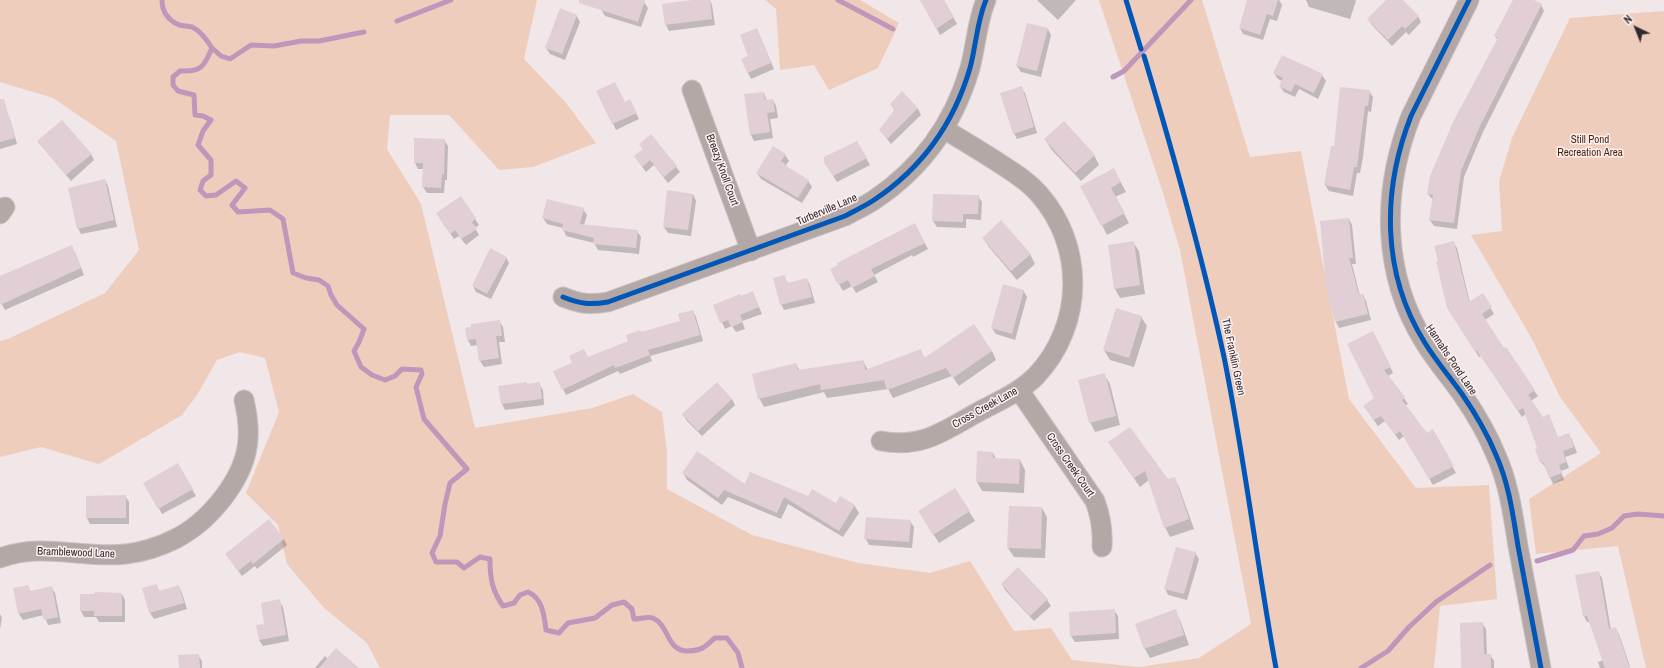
<!DOCTYPE html>
<html>
<head>
<meta charset="utf-8">
<style>
  body { margin:0 }
  #map { position:relative; width:1664px; height:668px; overflow:hidden; background:#f1e6e8; font-family:"Archivo Narrow",sans-serif }
  canvas { display:block }
  .north { position:absolute; left:1616px; top:8px; width:40px; height:40px; -webkit-text-stroke:3px #fdf1f2; paint-order:stroke; rotate:317deg; font-size:11px; font-weight:700; line-height:16px; text-align:center; color:#322b2c }
  .north::after { content:''; display:block; margin:auto; width:14px; height:18px; background:#322b2c; clip-path:polygon(50% 0,100% 100%,50% 72%,0 100%) }
</style>
</head>
<body>
<div id="map">
<canvas width="1664" height="668"></canvas>
<div class="north">N</div>
</div>
<script>
const context = document.querySelector('canvas').getContext('2d');
context.lineJoin = 'round';
function paint(path, color) {
  context.fillStyle = color;
  context.fill(path, 'evenodd');
}
function trace(path, color, width, dash) {
  context.strokeStyle = color;
  context.lineWidth = width;
  context.lineCap = dash ? 'butt' : 'round';
  context.setLineDash(dash || []);
  context.stroke(path);
}
function label(font, color, halo, rows, align = 'center') {
  context.font = font + ' "Archivo Narrow",sans-serif';
  context.lineWidth = 3;
  context.setLineDash([]);
  context.textBaseline = 'middle';
  context.strokeStyle = halo;
  context.fillStyle = color;
  for (const [text, x, y, turn = 0] of rows) {
    context.save();
    context.translate(x, y);
    context.rotate((+turn || 0) * Math.PI / 180);
    context.textAlign = isNaN(turn) ? turn : align;
    if (halo) context.strokeText(text, 0, 0);
    context.fillText(text, 0, 0);
    context.restore();
  }
}
const green = new Path2D(`
  M0,0H537L524,59L566,103L596,143L533,167L499,170L449,115H390L387,149L421,204L475,428L592,408L633,394L662,412L667,452V489L752,535L858,563L930,573L970,561L1014,631L1051,628L1072,660L1139,667L1199,658L1251,624L1180,250L1163,193L1099,0H1202L1250,157L1301,151L1349,399L1416,488L1489,485L1497,599L1440,606L1434,668H380L367,643L324,608L287,564L278,525L246,493L279,412L265,358L240,352L217,360L197,395L182,415L99,464L41,447L0,457V341L8,339L105,293L139,250L116,141L53,98L0,82Z
  M765,0H860L899,23L878,68L829,90L814,65L780,70L776,9Z
  M1664,11V668H1646L1618,546L1536,554L1529,499L1601,453L1560,397L1532,339L1471,235L1502,231L1499,181L1512,138L1570,18Z`);
const shadow = new Path2D(`
  M604,0H639L644,2L648,8L641,27L605,16L601,9Z
  M699,0H710L712,5L715,25L669,31L666,25L663,5Z
  M922,0H944L957,24L940,35Z
  M1037,0H1076L1058,20Z
  M1248,0H1279L1282,5L1277,21L1270,19L1263,40L1243,34L1240,28Z
  M1306,0H1355L1356,1L1350,19L1309,7Z
  M1388,0H1401L1418,16L1421,22L1409,35L1406,32L1392,46L1372,25L1368,19Z
  M1514,0H1532L1541,5L1544,11L1483,132L1464,177L1457,229L1434,226L1430,220L1433,200L1428,194L1498,40L1495,36Z
  M576,15L580,22L565,60L550,54L546,48Z
  M1048,29L1051,35L1041,77L1021,72L1017,66Z
  M760,36L774,69L751,79L748,73L749,57Z
  M1274,73L1322,75L1326,81L1318,99L1299,89L1295,97L1284,92L1280,86L1282,81L1278,79Z
  M1021,87L1025,93L1037,133L1017,139L1014,133Z
  M1369,91L1373,97L1371,112L1368,111L1363,157L1360,173H1357L1353,196L1329,191L1325,185Z
  M598,92L633,107L639,119L616,130Z
  M902,92L918,109L921,115L891,144L880,130L895,111L891,104Z
  M764,93L767,101L773,100L776,106L778,118L770,119L773,138L754,141L751,135L745,95Z
  M7,113L10,119L17,144L0,149V115Z
  M651,135L680,172L668,183L654,165L646,172L635,157L643,150L640,144Z
  M1045,139L1094,155L1099,165L1081,181L1051,149Z
  M444,140L448,146L447,180H445L444,193H427L423,187L424,169H418L415,163Z
  M38,142L91,154L94,160L71,181Z
  M857,142L870,165L837,182L829,169Z
  M785,155L789,161L785,166L808,181L812,187L802,203L761,179L757,173Z
  M1114,170L1126,192L1115,197L1129,223L1107,235L1102,225Z
  M105,180L108,186L117,227L81,234L78,228Z
  M693,194L696,201L691,236L668,233L664,227Z
  M978,196L982,202L981,220L966,219V228L937,227L933,221Z
  M461,197L479,225L475,228L479,235L466,245L459,236L454,239L440,219Z
  M583,209L587,215L584,225L637,231L641,237L639,254L598,250L594,243L566,236L563,228L547,224L543,218Z
  M1349,219L1352,225L1356,264H1352L1360,296L1363,295L1366,301L1371,320L1339,328L1336,322L1327,288Z
  M918,231L928,249L913,257L912,255L874,275L878,282L856,293L852,286L843,291L831,270Z
  M983,238L1030,254L1035,264L1017,280L989,247Z
  M1133,242L1139,251L1145,294L1120,298L1115,289Z
  M1453,242L1457,248L1470,303L1483,295L1494,314L1485,320L1503,350L1538,396L1531,401L1542,418L1549,415L1558,438L1569,434L1572,440L1577,453L1565,457L1569,468L1561,471L1564,480L1553,484L1546,468L1541,462L1538,449L1526,414L1522,417L1481,356L1479,357L1452,314Z
  M75,252L84,275L5,310L0,301V278Z
  M506,257L509,263L491,299L476,292L473,286Z
  M784,276L788,284L807,279L810,285L815,303L784,310L781,304Z
  M1023,290L1027,297L1015,340L996,334L992,328Z
  M753,293L762,314L742,321L745,329L736,332L732,326L725,329L714,305Z
  M693,311L696,317L703,341L650,356L652,361L620,374L618,371L566,395L563,389L589,358L630,342L641,333L681,322Z
  M1141,317L1147,326L1134,367L1110,360L1104,350Z
  M499,321L503,327L505,342H499L502,364L484,367L480,361L478,345L471,346L468,340Z
  M1376,338L1393,373L1388,376L1408,404L1405,406L1426,434L1432,431L1456,473L1433,485L1404,436L1399,440L1385,421L1378,426L1364,406L1375,398Z
  M920,351L925,358L992,351L996,360L959,386L952,376L893,398L888,389L827,398L824,392L764,407L759,398L796,364L800,371L863,361L868,370Z
  M1104,374L1110,384L1120,425L1095,432L1090,422Z
  M539,384L543,390L544,405L505,410L502,404L527,385Z
  M732,399L735,405L702,436L687,421L683,415Z
  M1109,443L1168,480L1174,478L1179,487L1194,529L1170,537L1165,527L1149,480L1140,487Z
  M993,453L996,459L1020,460L1025,470L1024,493L982,491L977,482Z
  M178,465L196,496L162,514L145,483Z
  M683,473L808,498L836,505H854L859,513L843,537L788,504L781,519L728,497L722,505L687,480Z
  M955,489L975,521L939,543L925,521Z
  M125,496L129,502V524H90L87,518Z
  M1042,508L1047,517L1045,558L1014,557L1008,548Z
  M867,518L910,521L914,527L912,548L869,545L866,539Z
  M284,539L287,545L257,569L255,566L242,576L230,560Z
  M1195,553L1199,559L1187,600L1168,595L1165,588Z
  M1018,569L1047,600L1051,606L1034,621L1005,590L1002,584Z
  M1598,572L1602,578L1611,630L1615,628L1619,634L1630,666L1626,668H1600L1598,662L1604,660L1590,622H1587L1584,616Z
  M156,585L160,592L179,587L182,593L187,609L154,619L150,613L143,589Z
  M28,586L31,592L51,587L55,593L61,623L48,625L44,615L23,620L19,614L14,589Z
  M122,594L125,600V622H99L96,617H84L81,611Z
  M279,601L283,607L289,641L263,646L259,640Z
  M1114,610L1118,616L1119,639L1075,642L1071,636Z
  M1175,610L1180,620L1189,645L1150,658L1145,649L1136,624Z
  M0,614L2,618L0,629Z
  M1482,623L1486,629L1487,655H1490L1494,661V668H1462Z
  M198,655L202,661V668H180Z
  M325,656L328,659L355,668H315Z`);
const stream = new Path2D(`
  M162,0C162,12 168,20 179,25C183,26 188,26 192,27C201,31 207,40 212,48C204,67 201,72 180,71L173,77V85L178,91L194,95L195,115L203,116L211,120L203,131L198,145L211,160V175L203,181L200,190L206,196L216,195L236,181L245,188L232,205L238,212L270,210L283,219L293,273L306,278L319,280L328,286L331,295L337,305L364,329L359,342L354,351L361,367L372,375L385,380L395,376L402,369L421,370L422,374L416,387L424,419L467,469L450,483L445,504L440,536L432,553L436,562H457L464,568L480,557L490,559C490,579 492,590 503,606L514,603L520,595L528,592C543,599 544,615 546,630L559,633L568,623L595,618L612,605L624,602L632,609L634,619C640,619 648,616 653,618C669,625 667,652 688,651C703,650 703,648 715,638H727L738,653L742,668
  M838,0L893,29
  M397,21L451,0
  M212,48L221,56L230,59L251,45L274,46L301,41H319L364,32
  M1113,77L1124,71L1191,0
  M1537,561L1573,550L1584,536L1598,534L1612,528L1624,516L1638,514L1664,516
  M1361,668L1388,651L1409,627L1436,602L1490,565`);
const building = new Path2D(`
  M579,0H645L638,22L579,3Z
  M692,0H710L712,19L665,25L662,4Z
  M920,0H944L954,17L936,29Z
  M1247,0H1278L1273,16L1267,14L1260,35L1239,28Z
  M1386,0H1403L1419,16L1405,29L1402,26L1388,40L1367,19Z
  M1513,0H1534L1542,4L1480,126L1461,171L1454,223L1429,220L1433,195L1427,194L1430,176L1454,120L1498,38L1494,36Z
  M560,8L577,15L562,54L545,48Z
  M1027,23L1048,28L1037,71L1016,66Z
  M757,28L771,63L747,73L741,59L748,56L740,35Z
  M1282,55L1323,74L1314,93L1295,84L1291,92L1279,86L1283,78L1273,73Z
  M615,82L625,102L630,99L637,113L612,124L596,91Z
  M1022,86L1034,127L1013,134L1000,93Z
  M1340,87L1370,90L1368,106H1365L1357,167H1354L1350,190L1324,185L1331,146H1334Z
  M902,91L918,108L887,139L879,130L895,109L890,104Z
  M764,92L765,100L773,99L775,112L767,113L770,132L750,135L744,94Z
  M0,99H4L15,138L0,142Z
  M62,120L92,154L66,175L37,141Z
  M1064,121L1095,155L1075,173L1044,139Z
  M651,134L677,166L664,177L650,160L642,167L634,156L643,149L639,144Z
  M414,138L445,139L444,174H442L441,188L422,187L423,163H414Z
  M857,141L867,158L833,176L824,163V157Z
  M773,146L786,154L781,161L785,164L784,165L809,180L798,198L756,173Z
  M1114,168L1121,182L1111,188L1125,213L1101,226L1080,186Z
  M105,179L114,220L77,229L68,188Z
  M667,190L693,194L688,230L663,227Z
  M933,194L979,195L978,214H963V222L932,221Z
  M461,196L476,218L472,222L477,229L461,239L455,230L450,234L436,213Z
  M547,199L584,208L580,224L638,230L636,248L593,244L594,238L562,230L563,224L542,218Z
  M1349,218L1353,258H1349L1359,295L1363,294L1368,314L1335,322L1326,288L1320,221Z
  M1001,220L1031,254L1011,271L982,238Z
  M915,223L925,243L871,269L875,276L852,288L848,280L838,285L830,269L838,265L837,263Z
  M1134,241L1140,285L1114,289L1108,245Z
  M1454,241L1469,302L1483,293L1492,307L1482,314L1504,348L1506,347L1535,390L1528,395L1543,417L1549,414L1558,437L1569,433L1574,447L1563,451L1566,462L1559,465L1562,473L1549,478L1543,462L1540,463L1535,449L1537,448L1523,408L1518,411L1477,351L1475,352L1447,308L1436,261H1438L1434,246Z
  M72,245L81,268L0,305V276Z
  M490,248L507,257L487,294L472,286Z
  M785,275L787,283L807,278L812,297L780,305L773,278Z
  M1003,284L1024,290L1012,334L991,328Z
  M753,291L759,307L740,315L743,322L731,327L728,320L720,323L713,305L740,294L741,296Z
  M1116,308L1142,316L1129,358L1103,350Z
  M693,310L700,335L648,350L650,355L615,368L614,365L562,390L553,371L572,363L569,356L584,349L588,357L628,341L626,335L640,330L641,332L680,321L678,314Z
  M500,320L502,336H496L499,358L479,361L476,339L467,340L465,328L471,327V324Z
  M974,324L992,351L953,378L946,368L887,390L884,380L821,390L820,384L758,399L752,374L796,363L798,370L864,360L865,370L921,349L924,358Z
  M1373,331L1391,367L1384,370L1405,397L1402,400L1427,433L1433,429L1454,466L1429,479L1400,431L1395,435L1381,416L1374,420L1363,406L1374,398L1347,344Z
  M1105,373L1116,416L1089,423L1078,380Z
  M527,382V384L540,382L542,399L501,404L498,386Z
  M717,382L732,399L698,431L682,414Z
  M1130,427L1168,479L1175,477L1189,519L1164,528L1145,471L1134,478L1108,442Z
  M697,451L745,484L750,472L808,496L812,489L836,503L840,496L855,505L839,531L784,497L777,513L724,490L718,498L682,473Z
  M977,451L993,452V458L1020,459L1019,484L976,482Z
  M178,463L193,489L158,509L143,483Z
  M955,488L970,511L933,535L918,511Z
  M126,495V518H86V496Z
  M1009,506L1042,507L1041,549L1007,548Z
  M866,517L911,520L909,542L864,539Z
  M269,519L284,539L253,564L251,561L238,571L225,554Z
  M1176,547L1196,552L1184,594L1164,589Z
  M1018,567L1048,599L1030,616L1001,584Z
  M1599,571L1609,629L1616,627L1630,668H1605L1587,616H1583L1575,575Z
  M157,584L159,591L179,585L184,603L149,613L142,588Z
  M28,585L30,591L52,586L58,617L44,620L41,609L18,614L13,588Z
  M95,592L122,593V616H94V611H80V594H94Z
  M280,599L286,635L259,640L256,625L264,624L261,603Z
  M1115,609L1116,633L1070,636L1069,612Z
  M1176,609L1184,635L1144,649L1135,624Z
  M1483,622L1484,654H1491V668H1461L1460,623Z
  M336,648L359,668H319Z
  M199,654L200,668H179L178,655Z`);
const minor = new Path2D(`
  M1469,0L1411,116C1382,190 1381,273 1425,343C1436,361 1450,377 1462,394C1475,413 1487,433 1496,455C1509,484 1513,515 1518,546C1526,587 1533,627 1541,668
  M692,90L751,251
  M0,214L5,207
  M563,297C580,304 590,305 608,302L845,216C854,211 865,206 874,200C922,168 954,123 970,68C976,46 977,21 986,0
  M1019,390L1095,501C1101,517 1103,530 1102,547
  M881,441C923,449 945,430 980,411C999,401 1020,392 1036,376C1084,325 1085,246 1039,194C1027,180 1011,171 996,161C979,150 962,140 944,129
  M0,558C44,542 83,559 126,554C143,552 161,546 175,539C209,522 246,478 248,439C249,426 247,413 244,400`);
const cycleway = new Path2D(`
  M1126,0L1141,49
  M1469,0L1411,116C1382,190 1381,273 1425,343C1436,361 1450,377 1462,394C1475,413 1487,433 1496,455C1509,484 1513,515 1518,546C1526,587 1533,627 1541,668
  M1144,56C1174,156 1202,255 1224,357C1245,460 1257,565 1276,668
  M563,297C580,304 590,305 608,302L845,216C854,211 865,206 874,200C922,168 954,123 970,68C976,46 977,21 986,0`);
const parkNames = [
  ["Still Pond",1590,140],
  ["Recreation Area",1590,153]
];
const streetNames = [
  ["Breezy Knoll Court",722,170,70],
  ["Turberville Lane",827,210,-23],
  ["The Franklin Green",1233,357,78],
  ["Hannahs Pond Lane",1451,360,56],
  ["Cross Creek Lane",985,408,-29],
  ["Cross Creek Court",1070,465,55],
  ["Bramblewood Lane",76,553,2]
];
paint(green, '#efcdbd');
paint(shadow, '#0003');
trace(stream, '#be97ba', 5);
paint(building, '#e1cfd5');
trace(minor, '#cac1c3', 21);
trace(minor, '#b4a8a7', 19);
trace(cycleway, '#0057b8', 5);
label('11px', '#491f03', '#fdf1f2', parkNames);
label('11px', '#322b2c', '#fdf1f2', streetNames);
</script>
</body>
</html>
